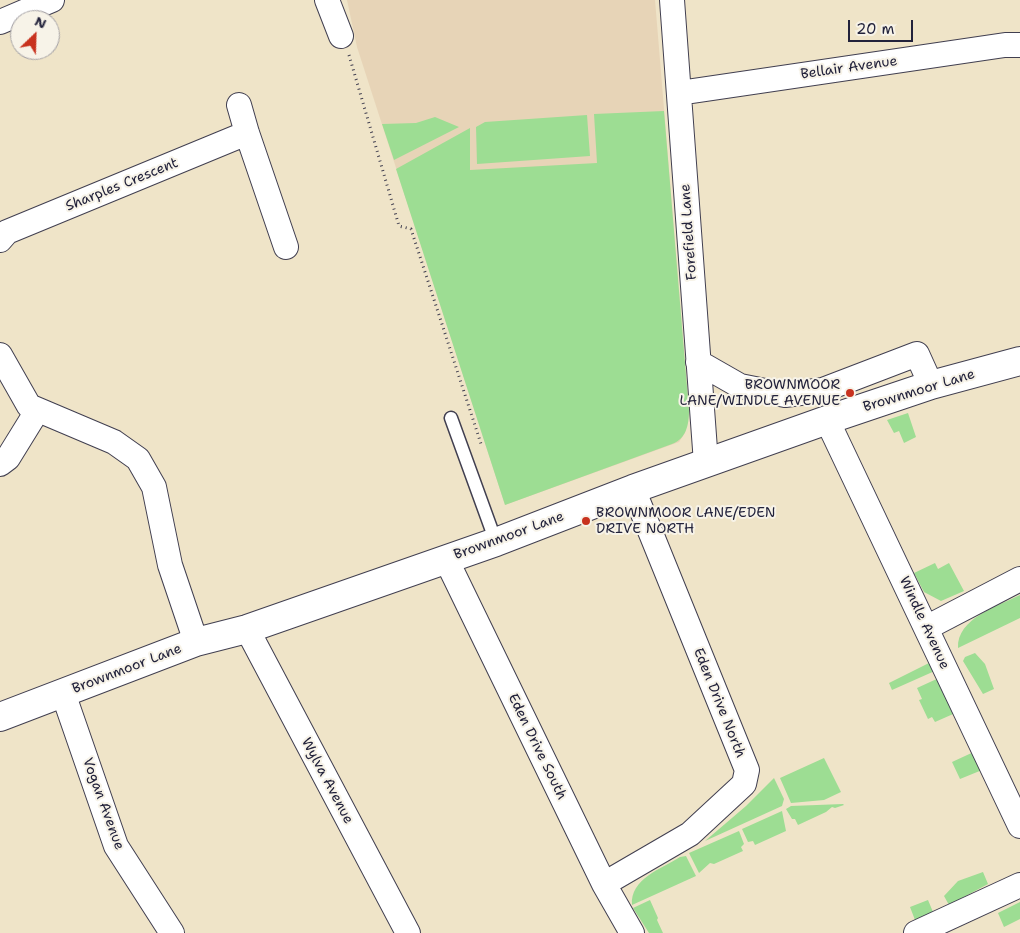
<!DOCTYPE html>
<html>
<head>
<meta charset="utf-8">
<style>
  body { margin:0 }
  #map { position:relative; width:1020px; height:933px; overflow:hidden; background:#efe4c8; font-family:"Shantell Sans",sans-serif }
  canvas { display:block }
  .north { position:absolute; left:10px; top:10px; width:50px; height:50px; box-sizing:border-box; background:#f7f3e8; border:1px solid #a29fa3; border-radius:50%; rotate:24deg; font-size:14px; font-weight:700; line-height:20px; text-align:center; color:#22223b }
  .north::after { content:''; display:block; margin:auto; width:18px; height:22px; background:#c8321e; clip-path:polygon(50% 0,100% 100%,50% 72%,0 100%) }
  .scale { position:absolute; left:848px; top:20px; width:65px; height:22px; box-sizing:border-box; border:2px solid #22223b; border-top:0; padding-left:6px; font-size:15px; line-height:18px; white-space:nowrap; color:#22223b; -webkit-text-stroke:4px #f7f3e8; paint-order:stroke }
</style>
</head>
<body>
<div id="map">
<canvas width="1020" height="933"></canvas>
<div class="north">N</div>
<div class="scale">20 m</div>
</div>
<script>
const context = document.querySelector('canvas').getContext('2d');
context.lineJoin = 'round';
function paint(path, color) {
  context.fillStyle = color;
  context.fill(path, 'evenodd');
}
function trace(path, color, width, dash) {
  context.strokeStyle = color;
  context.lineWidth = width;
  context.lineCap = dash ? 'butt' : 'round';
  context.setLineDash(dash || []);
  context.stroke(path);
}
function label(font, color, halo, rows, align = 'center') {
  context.font = font + ' "Shantell Sans",sans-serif';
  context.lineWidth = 4;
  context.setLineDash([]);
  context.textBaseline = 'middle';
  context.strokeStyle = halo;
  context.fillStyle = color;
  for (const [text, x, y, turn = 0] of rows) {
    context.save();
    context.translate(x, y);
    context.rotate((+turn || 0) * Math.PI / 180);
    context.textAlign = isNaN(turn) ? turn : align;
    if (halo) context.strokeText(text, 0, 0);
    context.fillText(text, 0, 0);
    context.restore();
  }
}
const built = new Path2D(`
  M347,0H655L689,411L685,433L679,442L505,505L357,47Z`);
const green = new Path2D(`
  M664,111L689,411C689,425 686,439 672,444L505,505L396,169L470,128V170L597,163L594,114Z
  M587,115L590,156L477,164L476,127L485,122Z
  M435,117L459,127L394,160L382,124L416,123Z
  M908,413L916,437L904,443L899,431L894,433L887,420Z
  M935,563L938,569L949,563L964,591L941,601L924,592L914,573Z
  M1020,595V618L958,648C957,618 998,606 1020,595Z
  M975,653L985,664L994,689L983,694L963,661L965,657Z
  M931,662L937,670L892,690L889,683Z
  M941,677L960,711L935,722L932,717L928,719L919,700L922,699L917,688Z
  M978,750L987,768L960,779L952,762Z
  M824,758L841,792L824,800L791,803L780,778Z
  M774,778L784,799L782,806L705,841L746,806Z
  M843,804L844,805L835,808L832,807L826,812L798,825L795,819H792L786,809L791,806Z
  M782,811L786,831L755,845L753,841L748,842L742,829Z
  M739,831L744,844L741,847L743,851L714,864L710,863L699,873L689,853Z
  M686,856L696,876L632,905C630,879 661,869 680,857Z
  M983,872L988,884L949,905L944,896L958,881Z
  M650,900L658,918L657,920L663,933H649L633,908Z
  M928,900L933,912L915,920L910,907Z
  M1020,902V919L1004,927L998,913Z`);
const path = new Path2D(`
  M349,55L399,226L411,229L482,447`);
const service = new Path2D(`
  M451,418L496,542`);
const minor = new Path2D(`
  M327,0L341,36
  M672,0L706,463
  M0,22L52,0
  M679,93L1005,45H1020
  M239,105L247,133L286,247
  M0,240L7,232L247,133
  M0,355L29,406L114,442L138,459L154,487L170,565L196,642
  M698,362L740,386L785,395L823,390L917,354L931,385
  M827,420L1020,826
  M0,464L8,458L37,411
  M446,559L604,884L632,933
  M926,628L1020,579
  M247,629L408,933
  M63,693L116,846L172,933
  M604,884L690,834L744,784L747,770L633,489
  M916,933L1020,885`);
const tertiary = new Path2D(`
  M0,717L196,642L247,629L496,542L633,489L827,420L931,385L1020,361`);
const markers = [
  [850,393,5,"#c8321e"],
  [586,521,5,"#c8321e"]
];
const streetNames = [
  ["Bellair Avenue",849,68,-8],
  ["Sharples Crescent",122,185,-22],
  ["Forefield Lane",689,232,-94],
  ["Brownmoor Lane",919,391,-17],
  ["Brownmoor Lane",509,536,-20],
  ["Windle Avenue",924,623,65],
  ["Brownmoor Lane",127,669,-21],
  ["Eden Drive North",719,703,68],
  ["Eden Drive South",537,747,64],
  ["Wylva Avenue",327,781,62],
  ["Vogan Avenue",103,804,70]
];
const poiNames = [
  ["BROWNMOOR",840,385],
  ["LANE/WINDLE AVENUE",840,401],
  ["BROWNMOOR LANE/EDEN",596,513,"left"],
  ["DRIVE NORTH",596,529,"left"]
];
paint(built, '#e7d4b7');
paint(green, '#9ddd93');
trace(service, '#413f50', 15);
trace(minor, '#413f50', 26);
trace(tertiary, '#413f50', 30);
trace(path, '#413f50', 3, [1, 4]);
trace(service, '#fff', 12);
trace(minor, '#fff', 24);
trace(tertiary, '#fff', 28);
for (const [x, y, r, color] of markers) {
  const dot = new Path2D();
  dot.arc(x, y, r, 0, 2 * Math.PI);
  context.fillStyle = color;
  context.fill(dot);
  trace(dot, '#f7f3e8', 2);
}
label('14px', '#22223b', '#f7f3e8', streetNames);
label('14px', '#22223b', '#f7f3e8', poiNames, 'right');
</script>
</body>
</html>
